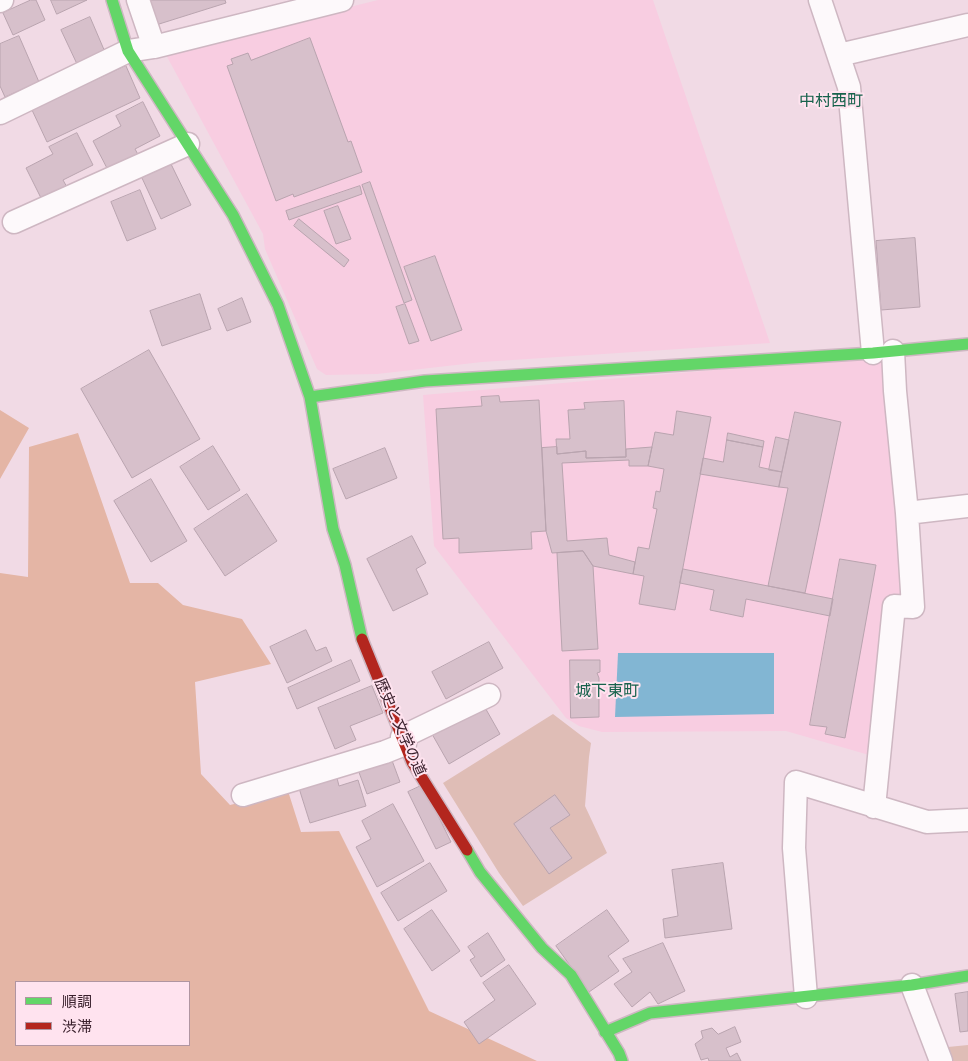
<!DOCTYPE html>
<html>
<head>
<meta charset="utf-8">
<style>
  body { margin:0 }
  #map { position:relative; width:968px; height:1061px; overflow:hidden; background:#f1dae5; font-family:"Crimson Pro","Noto Sans JP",serif }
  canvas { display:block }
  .legend { position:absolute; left:15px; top:981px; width:175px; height:65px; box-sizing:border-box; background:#ffe3ef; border:1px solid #b095a1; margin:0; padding:6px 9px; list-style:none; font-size:15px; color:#3a212d }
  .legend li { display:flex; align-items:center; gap:10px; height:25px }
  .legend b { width:25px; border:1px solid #b095a1 }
</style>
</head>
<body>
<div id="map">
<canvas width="968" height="1061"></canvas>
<ul class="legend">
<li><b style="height:6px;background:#63d668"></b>順調</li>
<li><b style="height:6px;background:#b3261e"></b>渋滞</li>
</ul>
</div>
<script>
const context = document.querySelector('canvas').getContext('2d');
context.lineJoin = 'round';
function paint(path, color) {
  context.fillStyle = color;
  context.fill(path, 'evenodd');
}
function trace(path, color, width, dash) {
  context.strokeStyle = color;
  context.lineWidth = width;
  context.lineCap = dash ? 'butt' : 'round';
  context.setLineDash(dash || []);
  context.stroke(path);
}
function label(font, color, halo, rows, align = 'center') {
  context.font = font + ' "Crimson Pro","Noto Sans JP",serif';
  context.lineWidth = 4;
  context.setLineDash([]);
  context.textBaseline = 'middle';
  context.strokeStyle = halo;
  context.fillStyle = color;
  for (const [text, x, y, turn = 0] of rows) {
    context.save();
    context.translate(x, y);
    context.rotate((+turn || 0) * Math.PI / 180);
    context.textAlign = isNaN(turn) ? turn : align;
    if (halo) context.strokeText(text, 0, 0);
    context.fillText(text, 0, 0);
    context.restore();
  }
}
const built = new Path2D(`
  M378,0H653L770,343L482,362L377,374L326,375L317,369L265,249L263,234L165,53Z
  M889,355L903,599L876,757L786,731L602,732L579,726L566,718L434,546L423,395Z`);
const green = new Path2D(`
  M553,714L591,743L589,757L585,806L607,853L523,906L499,873L443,783Z
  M968,1045V1061H953L948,1047Z`);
const forest = new Path2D(`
  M0,410L29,428L0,479Z
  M78,433L130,583H158L183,605L242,619L271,664L195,682L201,774L230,805L288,791L301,832L339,831L429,1011L537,1061H0V573L28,577L29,447ZM16,982H189V1045H16Z`);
const water = new Path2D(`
  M618,653H774V714L615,717Z`);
const building = new Path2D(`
  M31,0H36L45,20L13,35L3,13Z
  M51,0H87L57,14Z
  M148,0H225L226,3L156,25Z
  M90,17L105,52L77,64L61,30Z
  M19,36L39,82L5,97L0,86V44Z
  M310,38L348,142L351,141L362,172L294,197L293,194L276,201L227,66L233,64L231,59L248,53L251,60Z
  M126,66L140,98L47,142L32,110Z
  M143,102L160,136L135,149L141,160L111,176L93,141L121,126L116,116Z
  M77,133L93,165L63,180L68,189L43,202L26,168L53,154L49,147Z
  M171,164L191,205L161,219L142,178Z
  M370,182L412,300L404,303L362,185Z
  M360,186L362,194L289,220L286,211Z
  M140,190L156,229L127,241L111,202Z
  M338,206L351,239L336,244L324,211Z
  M299,219L349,260L344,267L294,226Z
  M915,238L920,307L881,310L876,241Z
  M435,256L462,330L431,341L404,267Z
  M200,294L211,329L162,346L150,311Z
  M242,298L251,322L227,331L218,309Z
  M405,304L419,341L409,344L396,307Z
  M149,350L200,439L132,478L81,389Z
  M499,396L500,402L539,400L546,531L531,532L532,549L459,553V538L443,539L436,409L482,406L481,397Z
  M624,401L626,457L586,458V451L557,454L556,439H570L568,410L585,409L584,403Z
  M677,411L711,417L675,610L639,604L644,576L633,574L638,547L649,549L657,509L653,508L656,491L660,492L664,469L648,466L655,432L673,435Z
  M795,412L841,422L805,593L768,586L788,488L779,487Z
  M728,433L764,441L763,447L727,440Z
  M776,437L789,440L782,472L769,470Z
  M727,440L763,447L759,467L782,472L779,487L700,474L703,458L723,462Z
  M213,446L240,490L208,510L180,467Z
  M557,447V454L586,451V458L626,457V449L652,447L648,466H629V460L562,463L567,541L607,538L609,555L635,562L633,574L593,566L583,551L552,553L546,531L542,448Z
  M385,448L397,478L346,499L333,469Z
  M151,479L187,541L151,562L114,501Z
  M247,494L277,541L225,576L194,529Z
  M412,536L426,563L416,569L428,594L393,611L367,559Z
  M583,551L593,566L598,649L562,651L557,553Z
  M840,559L876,565L845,738L825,734L827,727L810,725Z
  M683,569L833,599L830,616L746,599L743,617L710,610L714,590L680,583Z
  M306,630L316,651L326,647L332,661L287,683L270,647Z
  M489,642L503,668L446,699L432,672Z
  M351,660L360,681L297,709L288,688Z
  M570,660H600V672L597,673L599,678V717L571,718Z
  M372,686L383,713L350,726L356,740L335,749L318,708Z
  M483,704L500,734L449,764L432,734Z
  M390,755L400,782L367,794L357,767Z
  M336,774L339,786L358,780L366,806L310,823L298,785Z
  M423,785L451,842L436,849L408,792Z
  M555,795L570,815L550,828L572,858L549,874L514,824Z
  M393,804L424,861L377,887L356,847L371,839L362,821Z
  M430,863L447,891L398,921L381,893Z
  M723,863L732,929L665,938L663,919L678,916L672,870Z
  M432,910L460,951L432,971L404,929Z
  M607,910L629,941L608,956L619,971L589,992L556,946Z
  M488,933L505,960L481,977L470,960L475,957L468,947Z
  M663,943L685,991L658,1004L650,992L632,1007L614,984L632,972L623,959Z
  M509,965L536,1004L479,1044L464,1022L495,1000L483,983Z
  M968,992V1031L960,1032L955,994Z
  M735,1027L741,1042L726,1048L730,1057L737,1053L741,1061H709L708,1058L701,1060L695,1044L703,1038L701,1031L712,1028L718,1034Z`);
const street = new Path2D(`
  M138,0L154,47
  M820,0L849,87L873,353
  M0,1L2,0
  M839,55L968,25
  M0,113L128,51L154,47L342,0
  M14,222L188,144
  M907,513L968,506
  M402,737L489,695
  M243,795L385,752L405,744
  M874,807L894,606L913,607L907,513L895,391L893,351
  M912,985L941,1061
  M806,997L794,848L796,782L927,822L968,820`);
const fast = new Path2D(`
  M112,0L128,51L233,215L278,305L310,397L333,529L345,565L362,639
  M310,397L425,381L873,353L968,344
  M467,850L480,872L542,948L571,975L619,1053L622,1061
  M605,1032L650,1013L912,985L968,976`);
const jam = new Path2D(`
  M362,639L412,762L467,850`);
const streetNames = [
  ["歴史と文学の道",400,727,66]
];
const neighbourhoodNames = [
  ["中村西町",831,101],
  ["城下東町",607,691]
];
paint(built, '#f8cde1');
paint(green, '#dfbdb6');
paint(forest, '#e4b5a5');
paint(water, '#82b6d3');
paint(building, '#d7c0cb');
trace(building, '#b9a4af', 1);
trace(street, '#ceb7c2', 25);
trace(fast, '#ceb7c2', 14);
trace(jam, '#ceb7c2', 14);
trace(street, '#fdf9fb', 22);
trace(fast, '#63d668', 11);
trace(jam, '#b3261e', 11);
label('15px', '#3a212d', '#ffe3ef', streetNames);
label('16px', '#17624c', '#ffe3ef', neighbourhoodNames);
</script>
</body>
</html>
